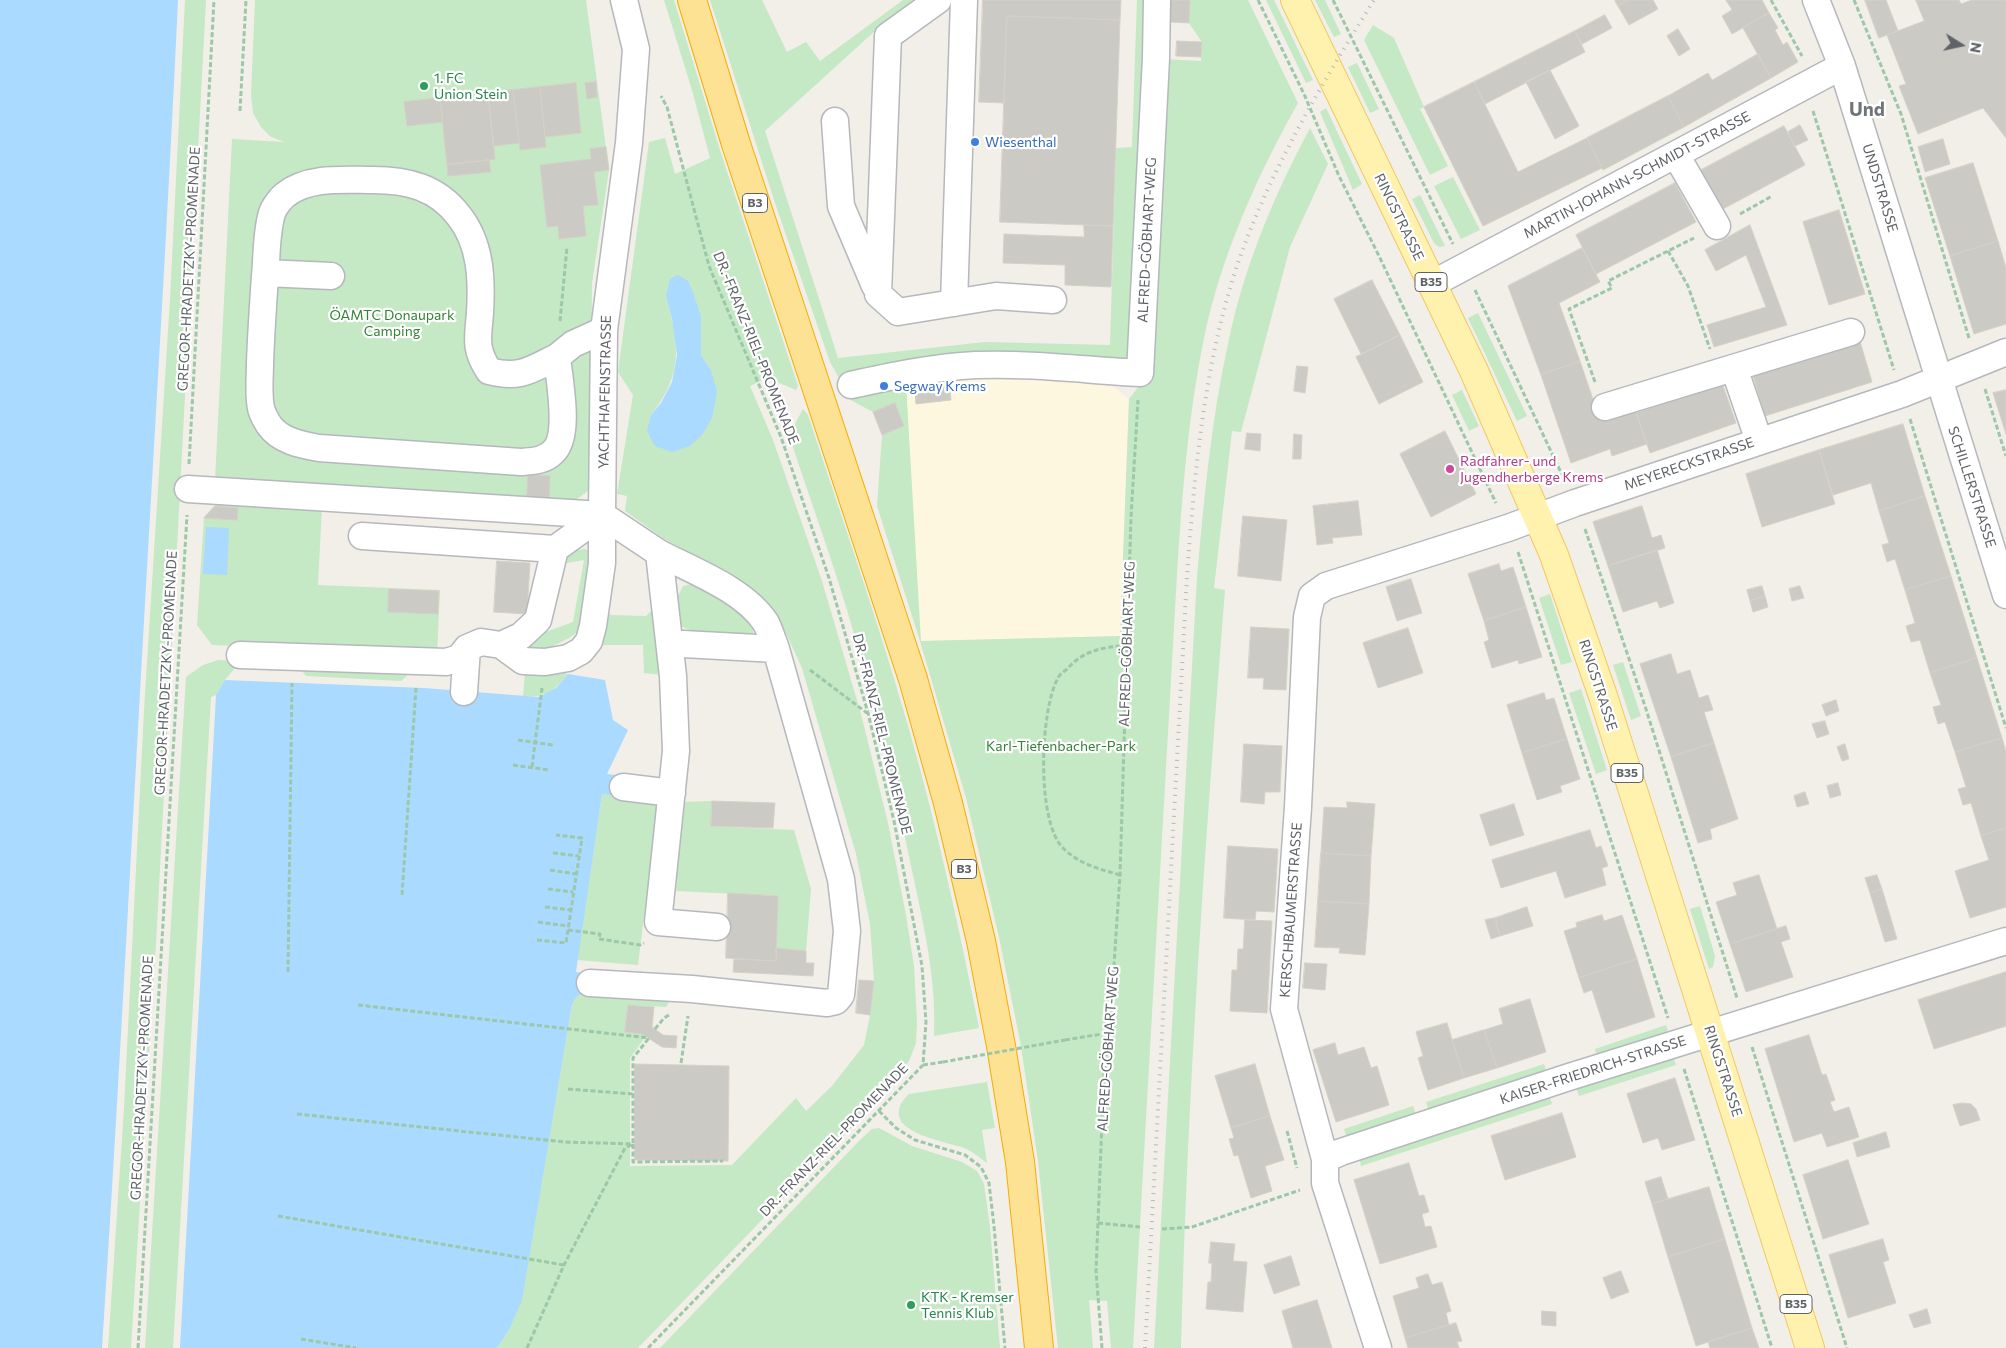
<!DOCTYPE html>
<html>
<head>
<meta charset="utf-8">
<style>
  body { margin:0 }
  #map { position:relative; width:2006px; height:1348px; overflow:hidden; background:#f1efe8; font-family:Commissioner,sans-serif }
  canvas { display:block }
  .north { position:absolute; left:1936px; top:20px; width:50px; height:50px; -webkit-text-stroke:4px #fff; paint-order:stroke; rotate:100deg; font-size:14px; font-weight:700; line-height:20px; text-align:center; color:#5f6368 }
  .north::after { content:''; display:block; margin:auto; width:18px; height:22px; background:#5f6368; clip-path:polygon(50% 0,100% 100%,50% 72%,0 100%) }
</style>
</head>
<body>
<div id="map">
<canvas width="2006" height="1348"></canvas>
<div class="north">N</div>
</div>
<script>
const context = document.querySelector('canvas').getContext('2d');
context.lineJoin = 'round';
function paint(path, color) {
  context.fillStyle = color;
  context.fill(path, 'evenodd');
}
function trace(path, color, width, dash) {
  context.strokeStyle = color;
  context.lineWidth = width;
  context.lineCap = dash ? 'butt' : 'round';
  context.setLineDash(dash || []);
  context.stroke(path);
}
function label(font, color, halo, rows, align = 'center') {
  context.font = font + ' Commissioner,sans-serif';
  context.lineWidth = 4.5;
  context.setLineDash([]);
  context.textBaseline = 'middle';
  context.strokeStyle = halo;
  context.fillStyle = color;
  for (const [text, x, y, turn = 0] of rows) {
    context.save();
    context.translate(x, y);
    context.rotate((+turn || 0) * Math.PI / 180);
    context.textAlign = isNaN(turn) ? turn : align;
    if (halo) context.strokeText(text, 0, 0);
    context.fillText(text, 0, 0);
    context.restore();
  }
}
const commercial = new Path2D(`
  M905,367L1106,381L1129,399L1120,636L920,641Z`);
const green = new Path2D(`
  M185,0H206L156,944L131,1348H108L124,1108L144,710L170,299Z
  M255,0H586L609,170L592,283L590,482L588,491L570,504L215,481L232,139L285,142L271,137L261,127L253,113L251,95Z
  M664,0H674L720,150L798,386L796,390L767,378L750,386L773,440L822,581L861,714L888,823L906,915L914,966L917,1022L916,1043L909,1061L873,1105L638,1348H497L509,1330L571,1009L574,999L580,993L672,997L666,1007L628,1005L625,1032L642,1034L646,1036L630,1058V1166L732,1165L796,1098L806,1111L832,1086L864,1045L870,1015L874,981L870,924L856,854L802,668L779,618L755,593L725,573L663,538L625,511L627,496L617,494L633,395L618,372L649,142L665,138L675,174L710,158L692,90ZM666,296L701,317V355L711,370L651,415C684,373 679,344 666,296Z
  M710,0H762L787,52L806,42L820,61L903,0H915L888,19L765,131L838,358L985,342L1110,345L1116,148L1132,147L1137,0H1149L1130,355L1121,362L905,367L921,641L1120,636L1129,399L1149,373L1164,59L1201,61L1202,42L1189,23L1190,0H1248L1298,103C1257,176 1221,256 1204,338C1188,416 1182,495 1177,574L1133,1348H1111L1107,1301L1089,1300L1093,1348H1058L1038,1161L1021,1046L999,937L966,798L920,641L877,506L882,435L904,426L895,403L873,412L845,397L839,378L830,362L775,203Z
  M1266,0H1274L1313,80L1306,83Z
  M1315,0H1325L1341,34L1334,37Z
  M1373,25L1394,38L1424,107L1420,109L1448,166L1430,175L1364,40Z
  M1357,63L1379,109L1370,113L1348,67Z
  M1326,108L1362,184L1353,190L1320,112Z
  M1310,128L1328,164L1290,247L1241,432L1232,431L1214,588L1225,590C1205,842 1187,1095 1181,1348H1154L1197,577C1204,499 1211,421 1228,344C1243,269 1274,195 1310,128Z
  M1453,177L1480,230L1461,239L1434,186Z
  M1420,195L1445,246L1439,247L1434,243L1412,199Z
  M1478,313L1527,416L1517,421L1468,318Z
  M1462,390L1479,426L1469,431L1452,395Z
  M803,409L808,415C837,504 868,592 895,682C930,795 956,912 979,1028L934,1036C937,978 922,918 910,861C890,765 866,668 836,575C821,528 804,482 789,435Z
  M216,500L322,506L318,585L440,590L437,654L212,645L197,625L204,518L215,506Z
  M585,549L589,551L593,562L579,630L571,637L545,650L527,649L528,644L540,634L573,622L584,560L561,564L566,552Z
  M691,584C705,591 742,612 751,625C754,629 754,632 752,637C728,635 699,638 678,624L676,600L683,586Z
  M1550,594L1572,662L1561,665L1539,598Z
  M656,601L663,675L644,673L643,645H602L604,610L611,615L646,616L651,611Z
  M218,660L241,661L225,680L216,695L211,697L173,1348H145L186,677L203,665Z
  M1623,662L1641,716L1631,720L1613,665Z
  M299,667L411,672L401,681L306,676Z
  M556,671L568,674C552,692 547,698 523,696L525,673Z
  M1581,689L1607,770L1596,774L1569,693Z
  M602,794L658,803L638,965L577,960Z
  M712,801L711,826L794,830L811,889L806,951L776,948L777,896L676,891L682,802Z
  M1700,906L1715,956L1713,967L1709,969L1690,909Z
  M1666,1025L1669,1035L1597,1058L1595,1049Z
  M1673,1056L1676,1065L1579,1096L1576,1088Z
  M1544,1064L1547,1073L1429,1111L1426,1102Z
  M987,1082L995,1128L982,1130L987,1163C980,1158 972,1151 964,1148C948,1142 894,1134 899,1110C900,1103 905,1098 909,1094Z
  M1549,1095L1552,1104L1361,1166L1359,1157Z
  M1413,1106L1416,1115L1347,1138L1344,1129Z
  M879,1128L912,1146L962,1162L977,1171L984,1184L990,1227L1000,1348H660L860,1140L872,1129Z`);
const water = new Path2D(`
  M0,0H178C167,237 152,474 139,711C127,924 116,1136 102,1348H0Z
  M678,275L688,281L693,292L701,317V355L711,370L717,392L712,418L702,435L690,446L672,452L655,446L647,431L651,415L661,403L672,382L677,355L672,319L666,296L670,279Z
  M206,527L229,528L227,575L203,574Z
  M568,674L605,680L613,720L628,730L607,774L625,776L622,797L602,794L576,972L592,974L589,992C577,993 574,998 571,1009L522,1300L509,1330L497,1348H180L216,695L225,680L424,688L539,697L556,688Z`);
const building = new Path2D(`
  M983,0H1121L1120,20L1007,16L1004,103L979,102Z
  M1171,0H1190L1189,23L1170,22Z
  M1615,0H1629L1618,6Z
  M1629,0H1653L1658,9L1629,25L1618,6Z
  M1726,0H1762L1769,13L1732,34L1722,16L1732,10Z
  M1865,0H1886L1898,31L1879,38Z
  M1916,0H1959L1961,4L1972,0H2006V138L1983,108L1918,134L1899,86L1906,84L1887,35L1924,21Z
  M1769,13L1778,28L1775,30L1783,45L1787,42L1798,62L1771,78L1743,28Z
  M1605,15L1612,28L1582,44L1575,31Z
  M1007,16L1120,20L1113,226L1000,222Z
  M1678,29L1690,49L1679,56L1667,36Z
  M1575,31L1585,52L1485,104L1474,82Z
  M1177,41L1202,42L1201,57L1176,56Z
  M1758,54L1771,78L1684,127L1668,96L1708,73L1712,80Z
  M1550,70L1579,126L1555,139L1526,82Z
  M596,82L597,97L587,99L585,83Z
  M1474,82L1518,172L1587,138L1602,168L1483,226L1424,107Z
  M576,83L581,133L545,137L540,87Z
  M540,87L546,147L520,150L513,90Z
  M513,90L519,143L493,146L488,92Z
  M488,92L495,159L447,165L440,98Z
  M1668,96L1684,127L1603,170L1587,138Z
  M440,98L443,122L407,126L404,102Z
  M1800,125L1808,140L1795,146L1788,132Z
  M1784,126L1805,165L1723,209L1701,170Z
  M1943,139L1950,164L1925,172L1918,147Z
  M606,147L609,170L594,172L598,205L583,206L586,236L559,239L558,226L547,227L540,165L591,159L590,149Z
  M489,160L491,172L448,176L447,165Z
  M1973,163L1998,241L1950,256L1925,178Z
  M1675,183L1696,222L1596,274L1576,235Z
  M1839,210L1865,294L1829,305L1803,222Z
  M1084,225L1113,226L1111,287L1065,285V265L1003,263L1004,234L1084,237Z
  M1750,225L1787,325L1714,347L1707,325L1766,307L1746,255L1716,271L1705,250Z
  M1998,241L2006,268V324L1974,334L1950,256Z
  M1582,248L1600,282L1559,303L1580,361L1541,375L1508,286Z
  M1372,280L1400,335L1361,354L1334,299Z
  M1400,335L1423,382L1379,404L1356,357Z
  M1859,338L1872,382L1765,416L1752,372Z
  M1580,361L1599,417L1634,406L1647,444L1612,456L1610,449L1571,463L1541,375Z
  M1297,366L1308,367L1305,393L1294,391Z
  M949,379L951,400L916,404L915,393L927,391L926,382Z
  M1722,383L1736,423L1650,453L1636,413Z
  M2006,390V434L1993,393Z
  M895,403L904,426L882,435L873,412Z
  M1903,424L1925,496L1879,511L1871,483L1833,495L1819,450Z
  M1445,431L1476,494L1431,517L1400,454Z
  M1247,433L1261,434L1260,451L1245,449Z
  M1294,434L1302,435L1301,459H1293Z
  M1819,450L1835,504L1762,527L1746,474Z
  M528,474L550,476L549,500L527,498Z
  M1925,496L1951,576L1905,590L1895,559L1887,562L1882,545L1889,543L1879,511Z
  M1358,501L1362,535L1332,538L1333,543L1317,545L1313,506Z
  M215,506L238,508L237,520L204,518Z
  M1642,506L1652,538L1661,535L1665,548L1608,566L1593,522Z
  M1243,516L1287,520L1281,581L1238,576Z
  M1657,550L1674,603L1660,608L1657,601L1623,612L1608,566Z
  M497,561L530,563L527,614L494,612Z
  M1499,564L1501,571L1513,567L1526,607L1484,621L1468,574Z
  M1951,576L1977,658L1930,673L1920,640L1911,642L1906,626L1915,623L1905,590Z
  M1411,579L1422,613L1397,621L1386,587Z
  M1762,586L1765,596L1750,601L1747,590Z
  M1800,586L1804,598L1792,601L1789,589Z
  M389,589L439,591L438,614L388,612Z
  M1765,596L1768,607L1753,612L1750,601Z
  M1526,607L1542,657L1519,664L1518,660L1492,668L1484,642L1489,640L1484,621Z
  M1251,627L1289,629L1286,690L1263,689L1264,678H1248Z
  M1408,628L1423,673L1378,688L1363,643Z
  M1671,654L1677,674L1690,670L1699,698L1708,695L1713,710L1704,712L1714,743L1671,757L1640,664Z
  M1977,658L2002,738L1955,752L1945,722L1938,724L1933,707L1941,705L1930,673Z
  M1544,693L1546,700L1554,698L1567,739L1522,753L1507,705Z
  M1836,700L1839,711L1826,716L1822,705Z
  M1825,721L1829,734L1817,738L1812,724Z
  M2002,738L2006,752V828L1981,836L1971,803L1963,805L1958,789L1966,787L1955,752Z
  M1567,739L1580,779L1560,786L1562,792L1537,800L1522,753Z
  M1714,743L1738,819L1710,829L1712,839L1698,843L1671,757Z
  M1244,744L1282,746L1280,792H1265L1264,804L1241,802Z
  M1845,744L1849,759L1842,761L1837,747Z
  M1838,783L1841,795L1830,798L1827,786Z
  M1805,792L1809,804L1797,807L1794,796Z
  M712,801L775,803L773,828L711,826Z
  M1347,802L1375,804L1371,856L1321,853L1324,807L1347,808Z
  M1514,804L1524,835L1490,846L1480,815Z
  M2006,828V907L1970,918L1955,871L1989,860L1981,836Z
  M1590,830L1596,848L1601,846L1608,866L1602,868L1606,885L1565,898L1556,871L1501,888L1492,860Z
  M1228,846L1278,849L1274,912L1256,911L1255,920L1224,918Z
  M1321,853L1371,856L1369,904L1318,901Z
  M1759,875L1777,929L1730,944L1716,902L1737,895L1733,883Z
  M1877,875L1882,889L1870,893L1865,878Z
  M1882,889L1897,939L1885,942L1870,893Z
  M728,893L778,896L776,961L726,958Z
  M1318,901L1369,904L1365,955L1339,953L1340,948L1315,947Z
  M1527,907L1533,926L1500,936L1495,918Z
  M1602,915L1604,921L1622,915L1637,959L1579,978L1564,931L1577,927L1576,923Z
  M1495,918L1500,936L1491,939L1485,920Z
  M1245,920L1272,921L1267,1013L1230,1011L1232,970H1237L1238,949H1243Z
  M1786,926L1790,939L1781,942L1793,977L1746,992L1730,944Z
  M776,948L806,951V963H814L813,976L733,972L734,959L776,961Z
  M1637,959L1655,1017L1606,1033L1592,990L1584,993L1579,978Z
  M1305,963L1327,964L1325,990L1303,988Z
  M2006,972V1026L1934,1049L1918,1000Z
  M859,980L874,981L870,1015L856,1013Z
  M1530,999L1546,1052L1497,1068L1484,1030L1503,1024L1499,1009Z
  M628,1005L654,1007L652,1027L663,1035L677,1036L676,1048L662,1047L642,1034L625,1032Z
  M1447,1023L1464,1078L1428,1090L1418,1058L1423,1056L1416,1032Z
  M1484,1030L1497,1068L1464,1078L1452,1040Z
  M1809,1035L1822,1075L1826,1074L1835,1100L1830,1102L1834,1112L1849,1107L1859,1137L1827,1147L1822,1133L1794,1142L1765,1049Z
  M1335,1043L1338,1055L1364,1047L1371,1068L1377,1066L1389,1105L1336,1122L1313,1050Z
  M635,1064L729,1066L728,1161L635,1160Z
  M1255,1064L1270,1116L1231,1128L1215,1076Z
  M1675,1078L1695,1140L1662,1150L1658,1138L1643,1143L1627,1094Z
  M1962,1103L1971,1104L1976,1109L1980,1120L1960,1126L1953,1105Z
  M1562,1113L1576,1157L1505,1180L1491,1136Z
  M1270,1116L1284,1160L1265,1166L1272,1191L1251,1198L1238,1155L1234,1156L1229,1139L1234,1138L1231,1128Z
  M1886,1132L1890,1147L1857,1157L1853,1143Z
  M1848,1160L1869,1224L1823,1239L1803,1175Z
  M1409,1163L1419,1196L1424,1195L1429,1212L1422,1214L1425,1227L1431,1226L1437,1247L1380,1264L1354,1180Z
  M1661,1177L1668,1199L1652,1204L1645,1182Z
  M1709,1187L1725,1239L1668,1257L1652,1204Z
  M1725,1239L1752,1328L1696,1346L1668,1257Z
  M1883,1239L1889,1260L1883,1262L1896,1303L1848,1318L1829,1255Z
  M1211,1242L1235,1244L1233,1261L1247,1262L1243,1312L1206,1309L1208,1282H1211L1212,1263H1209Z
  M1291,1256L1300,1285L1274,1294L1264,1265Z
  M1621,1271L1629,1292L1611,1299L1603,1278Z
  M1428,1274L1432,1285L1442,1282L1451,1311L1446,1313L1449,1325L1405,1338L1393,1296L1419,1288L1416,1278Z
  M1317,1300L1332,1348H1293L1282,1311Z
  M1927,1309L1931,1323L1914,1328L1909,1315Z
  M1542,1311L1556,1312V1326L1542,1325Z
  M1456,1323L1462,1341L1457,1342L1459,1348H1408L1405,1338Z
  M1752,1328L1759,1348H1710L1708,1342Z`);
const path = new Path2D(`
  M1258,0L1304,94L1339,176L1380,258L1496,503
  M1333,0L1453,244
  M1771,0L1802,56
  M1854,0L1901,114L1969,338
  M240,111L246,0
  M1813,111L1894,370
  M1740,214L1772,196
  M1668,251L1688,286L1710,349
  M1475,290L1564,479
  M560,321L567,247
  M1595,382L1569,309L1612,288L1608,281L1694,238
  M1985,389L2006,456
  M1910,419L2006,728
  M189,464L214,0
  M1585,529L1645,706L1737,998
  M1518,552L1668,1018
  M810,670L867,713
  M518,740L553,745
  M513,765L549,770
  M532,767L542,688
  M553,853L579,856
  M550,870L576,874
  M1120,875C1099,869 1079,864 1063,848C1036,821 1040,710 1058,678C1059,675 1063,672 1066,670C1084,650 1100,648 1127,645
  M548,889L573,892
  M402,895L416,688
  M545,907L571,910
  M538,922L568,926
  M568,930L600,934L599,939L640,945L644,943
  M537,940L566,943L582,838L556,835
  M288,972L292,683
  M358,1005L649,1038
  M655,1029L664,1018L669,1015
  M1065,1040L1108,1033
  M1752,1047L1847,1348
  M681,1063L688,1016
  M923,1065L943,1062
  M1684,1069L1772,1348
  M568,1089L633,1094
  M879,1111L896,1128L915,1140L965,1155L981,1167L989,1183L994,1226L1005,1348
  M297,1114L565,1142L633,1144V1162L723,1161
  M1287,1131L1297,1168
  M278,1216L564,1265
  M1098,1223L1140,1227
  M1162,1229L1192,1227L1300,1190
  M301,1339L356,1348
  M138,1348L187,515
  M527,1348L564,1265L625,1148L633,1144V1058L649,1038
  M648,1348L923,1065L926,1022L922,966L894,821L868,713L829,578L781,437L709,266L667,107L661,96
  M1102,1348L1096,1271L1104,1072L1111,1010L1120,875L1131,517L1138,400`);
const minor = new Path2D(`
  M624,0L636,49L629,143L604,330L602,515L659,553L673,676L676,751L658,922L717,927
  M938,0L888,36L878,294L898,312L996,296L1053,300
  M1816,0L1842,66L2006,595
  M835,121L841,206L875,286
  M1676,155L1717,226
  M266,273L331,276
  M1432,284L1842,66
  M954,303L964,0
  M557,357C530,370 520,379 489,371C474,348 478,338 480,313C482,279 481,244 459,216C437,187 407,180 373,180C345,180 308,176 285,195C281,198 274,207 272,213C266,233 267,256 265,276C263,305 261,334 260,363C260,378 258,393 261,408C262,414 266,420 269,425C280,441 302,445 319,448L521,462C533,461 544,461 553,452C571,436 559,379 557,357L573,344L604,330
  M1734,368L1759,441
  M851,385C892,376 934,367 976,365C1030,363 1085,370 1140,373L1156,58L1157,0
  M1605,407L1851,332
  M188,489L602,515
  M362,536L555,549L602,515
  M683,644L776,649
  M501,645L521,636L538,620L555,549
  M240,655L446,662L459,658L467,648L481,642L501,645L523,661L545,662L568,658L581,651L589,641L593,626L602,563V515
  M464,692L467,648
  M623,787L672,793
  M590,983L692,989L827,1003L836,1001L841,995L847,931L841,879L776,649C773,641 770,631 766,623C745,590 693,571 659,553
  M1325,1159L1341,1152L1569,1077L2006,941
  M1378,1348L1325,1183V1159L1284,1009L1298,807L1307,617L1312,596L1326,586L1508,528L1575,503L1902,394L2006,352`);
const major = new Path2D(`
  M1295,0L1474,371L1554,555L1603,696L1810,1348`);
const highway = new Path2D(`
  M692,0L736,144L913,679L948,803L981,941L1001,1046L1020,1162L1039,1348`);
const rail = new Path2D(`
  M1145,1348L1187,576C1194,481 1202,387 1228,295C1257,192 1317,91 1374,0`);
const pathBridge = new Path2D(`
  M943,1062L1065,1040`);
const markers = [
  [424,86,5,"#2e9e5b"],
  [975,142,5,"#3f7fe0"],
  [884,386,5,"#3f7fe0"],
  [1450,469,5,"#d1479c"],
  [911,1305,5,"#2e9e5b"]
];
const shields = [
  [755,203,25],
  [1431,282,32],
  [1627,773,32],
  [964,869,25],
  [1796,1304,32]
];
const shieldNames = [
  ["B3",755,203],
  ["B35",1431,282],
  ["B35",1627,773],
  ["B3",964,869],
  ["B35",1796,1304]
];
const leisureNames = [
  ["1. FC",434,78],
  ["Union Stein",434,94],
  ["KTK - Kremser",921,1297],
  ["Tennis Klub",921,1313]
];
const shopNames = [
  ["Wiesenthal",985,142],
  ["Segway Krems",894,386]
];
const streetNames = [
  ["MARTIN-JOHANN-SCHMIDT-STRASSE",1637,175,-28],
  ["UNDSTRASSE",1880,188,73],
  ["RINGSTRASSE",1399,217,64],
  ["ALFRED-GÖBHART-WEG",1147,240,-87],
  ["GREGOR-HRADETZKY-PROMENADE",189,269,-87],
  ["DR.-FRANZ-RIEL-PROMENADE",756,348,68],
  ["YACHTHAFENSTRASSE",605,392,-89],
  ["MEYERECKSTRASSE",1689,464,-19],
  ["SCHILLERSTRASSE",1972,487,72],
  ["ALFRED-GÖBHART-WEG",1127,644,-88],
  ["GREGOR-HRADETZKY-PROMENADE",166,673,-87],
  ["RINGSTRASSE",1598,685,72],
  ["DR.-FRANZ-RIEL-PROMENADE",882,734,76],
  ["KERSCHBAUMERSTRASSE",1291,910,-86],
  ["ALFRED-GÖBHART-WEG",1108,1049,-86],
  ["KAISER-FRIEDRICH-STRASSE",1593,1070,-18],
  ["RINGSTRASSE",1723,1071,72],
  ["GREGOR-HRADETZKY-PROMENADE",142,1078,-87],
  ["DR.-FRANZ-RIEL-PROMENADE",834,1140,-46]
];
const parkNames = [
  ["ÖAMTC Donaupark",392,315],
  ["Camping",392,331],
  ["Karl-Tiefenbacher-Park",1061,746]
];
const hotelNames = [
  ["Radfahrer- und",1460,461],
  ["Jugendherberge Krems",1460,477]
];
const districtNames = [
  ["Und",1867,110]
];
paint(commercial, '#fef7e0');
paint(green, '#c5e8c5');
paint(water, '#aadaff');
paint(building, '#cccac5');
trace(building, '#d6d1c6', 1);
trace(minor, '#b5b8bc', 29);
trace(major, '#f2c960', 30);
trace(highway, '#f9ab00', 30);
trace(path, '#9cc7a9', 3, [5, 2.5]);
trace(minor, '#fff', 26);
trace(major, '#fff2af', 28);
trace(highway, '#fde293', 28);
trace(rail, '#b6b7b8', 4, [1, 6]);
trace(pathBridge, '#9cc7a9', 3, [5, 2.5]);
for (const [x, y, r, color] of markers) {
  const dot = new Path2D();
  dot.arc(x, y, r, 0, 2 * Math.PI);
  context.fillStyle = color;
  context.fill(dot);
  trace(dot, '#fff', 2);
}
for (const [x, y, w] of shields) {
  const box = new Path2D();
  box.roundRect(x - w / 2, y - 9.5, w, 19, 4);
  context.fillStyle = '#fff';
  context.fill(box);
  trace(box, '#5f6368', 1);
}
label('bold 12px', '#5f6368', null, shieldNames);
label('14px', '#27864d', '#fff', leisureNames, 'left');
label('14px', '#366cbe', '#fff', shopNames, 'left');
label('14px', '#5f6368', '#fff', streetNames);
label('14px', '#348238', '#fff', parkNames);
label('14px', '#b23c85', '#fff', hotelNames, 'left');
label('bold 19px', '#70757a', '#fff', districtNames);
</script>
</body>
</html>
